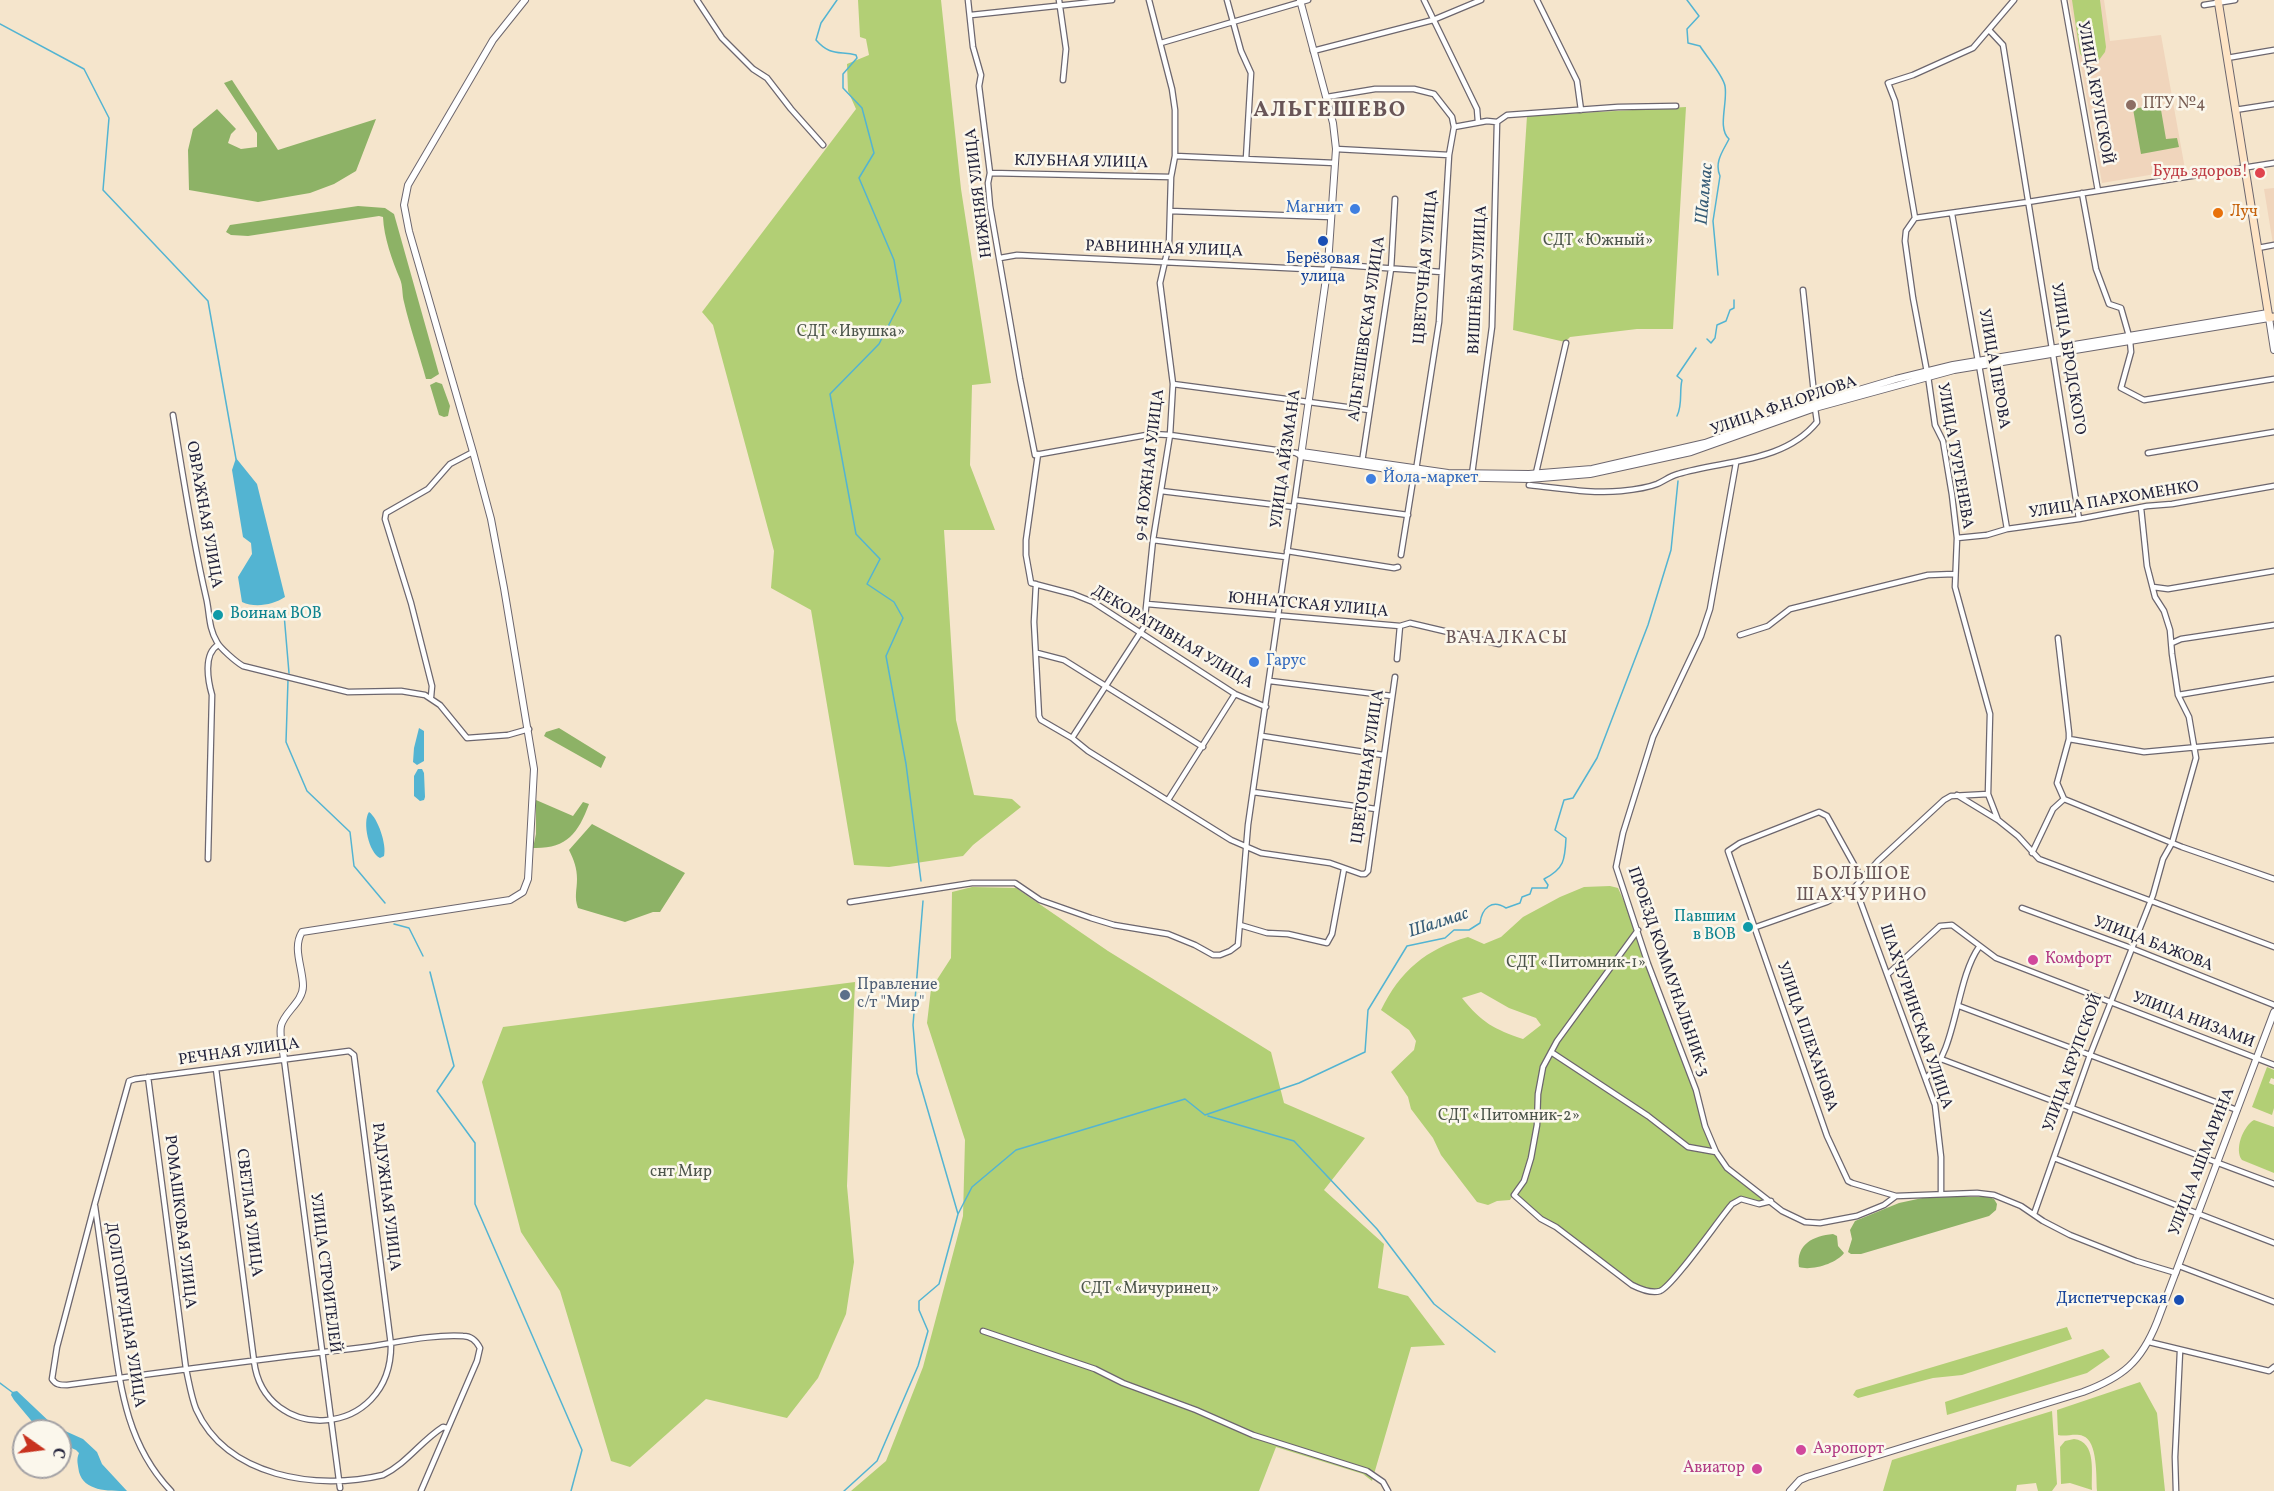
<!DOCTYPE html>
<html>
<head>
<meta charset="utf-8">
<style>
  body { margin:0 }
  #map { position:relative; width:2274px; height:1491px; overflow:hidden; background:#f5e5cc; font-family:Vollkorn,serif }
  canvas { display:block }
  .north { position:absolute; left:12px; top:1419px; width:60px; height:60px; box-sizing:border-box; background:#fbf7ec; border:2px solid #a4a2a5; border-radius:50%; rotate:104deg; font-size:16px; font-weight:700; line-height:24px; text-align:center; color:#22223b }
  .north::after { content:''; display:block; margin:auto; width:21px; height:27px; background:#c8321e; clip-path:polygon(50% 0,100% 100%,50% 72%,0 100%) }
</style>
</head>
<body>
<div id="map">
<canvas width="2274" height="1491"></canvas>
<div class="north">С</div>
</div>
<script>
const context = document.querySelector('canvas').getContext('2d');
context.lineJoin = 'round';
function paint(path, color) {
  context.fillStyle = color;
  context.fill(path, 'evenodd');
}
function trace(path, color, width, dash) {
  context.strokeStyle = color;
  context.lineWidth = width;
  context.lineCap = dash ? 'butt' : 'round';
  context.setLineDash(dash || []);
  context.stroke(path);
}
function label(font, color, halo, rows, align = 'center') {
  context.font = font + ' Vollkorn,serif';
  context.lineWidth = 5;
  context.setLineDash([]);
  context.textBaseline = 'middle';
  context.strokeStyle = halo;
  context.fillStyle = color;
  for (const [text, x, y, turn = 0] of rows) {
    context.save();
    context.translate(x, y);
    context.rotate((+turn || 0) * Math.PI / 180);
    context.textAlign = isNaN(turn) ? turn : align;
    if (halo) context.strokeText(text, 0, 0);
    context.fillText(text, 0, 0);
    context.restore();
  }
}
const built = new Path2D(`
  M2069,0H2104L2110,41L2161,35L2185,169L2102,183Z
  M2274,188V243L2273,244L2264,189Z`);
const green = new Path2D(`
  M858,0H941L961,189L991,383L972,385L970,465L995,530H944L956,720L974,795L1012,799L1021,807L973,845L963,856L889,867L854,865L811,610L771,588L774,551L713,325L702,312L856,109L848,91L847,64L869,55L866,39L860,37Z
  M2072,0H2100L2106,47L2105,52L2099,60L2085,59L2080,54Z
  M1686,107L1673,329H1637L1570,337L1565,342L1513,330L1527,116Z
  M1610,886L1618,888L1627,908L1695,1091L1704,1126L1715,1152L1688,1147L1648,1114L1554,1052L1553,1055L1648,1117L1687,1148L1717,1155L1726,1169L1767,1200L1760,1203L1741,1198L1732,1203L1675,1276C1660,1292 1652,1294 1632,1284L1557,1227L1542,1218L1513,1195L1510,1200L1497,1201L1488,1205L1477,1202L1441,1155L1433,1138L1411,1109L1408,1097L1391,1072L1414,1050L1416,1041L1409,1030L1381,1010C1400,971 1426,949 1468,937L1484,944L1501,937L1523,917L1560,897L1584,887ZM1481,992L1509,1008L1536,1018L1541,1025L1523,1039C1494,1029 1482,1023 1462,998Z
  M972,887L1016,888L1108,951L1271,1052L1284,1103L1365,1138L1324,1190L1384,1244L1378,1288L1408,1296L1445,1345L1411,1347L1372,1481L1363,1474L1276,1447L1259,1491H851L886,1461L923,1367L963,1216L965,1140L927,1023L931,989L951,958L952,892Z
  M855,982L847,1186L854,1262L846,1314L818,1378L787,1418L706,1399L630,1467L611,1461L560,1291L521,1232L482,1082L503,1027Z
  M2267,1067L2274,1070V1079L2271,1078L2269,1083L2274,1085V1108L2272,1115L2252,1107Z
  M2254,1120L2274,1127V1173L2242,1160C2234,1150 2243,1126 2254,1120Z
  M2067,1327L2072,1339L1962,1375L1933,1378L1858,1398L1853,1395L1856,1390Z
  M2103,1349L2110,1357L2087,1373L1947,1415L1945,1402Z
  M2140,1382L2157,1413L2165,1491H2097C2096,1477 2098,1441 2083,1436C2075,1433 2066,1437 2058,1435L2057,1410Z
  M2052,1411L2057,1484L2052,1491H2038L2036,1483L2017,1485L2016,1491H1883L1892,1460Z
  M2074,1439C2097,1442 2091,1472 2092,1490L2070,1483L2061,1484L2060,1447L2065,1441Z`);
const forest = new Path2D(`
  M232,80L278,150L376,119L356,171L334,184L310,193L258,202L189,190L188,150L193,129L217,109L236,129L231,134L228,143L241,149L257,147V133L224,83Z
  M2160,104L2166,139L2177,138L2179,147L2141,154L2133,109Z
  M358,206L385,208L394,214L439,374L431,379H426C419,353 410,328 404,302C402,295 403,286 400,279C392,260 384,238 383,217L379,216L248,236L231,235L226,232L230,225Z
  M436,382L442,384L450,406L448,416L444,417L439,415L430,385Z
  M559,728L606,757L601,768L544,736L546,732Z
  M536,800L573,816L583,802L589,804C578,834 566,849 533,848L536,834Z
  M592,824L685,873L660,912H653L625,922L578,908C574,897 577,890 577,879C577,868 574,860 569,850Z
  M1927,1197H1989L1994,1199L1997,1204L1996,1210L1989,1216L1861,1254H1851L1848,1252L1852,1239L1850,1230L1855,1221L1899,1203Z
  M1833,1234L1837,1236L1838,1246L1844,1253C1836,1264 1811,1271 1799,1267C1796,1244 1813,1236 1833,1234Z`);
const water = new Path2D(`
  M236,458L257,484L285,597C273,605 255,608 242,602L238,577L252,554L251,543L243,537L232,470Z
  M419,728L424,731V761L417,765L413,762L414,748Z
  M418,769H422L424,773L425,797L424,800L420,801L414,796V776Z
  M369,812C378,818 387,845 384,856L380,858C369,853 362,822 369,812Z
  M17,1391L54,1426L83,1439L97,1452L102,1464L127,1491C107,1491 84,1491 79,1472C78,1464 76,1460 79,1453L76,1450L60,1443V1431H40L14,1400L11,1395L12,1392Z`);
const stream = new Path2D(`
  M837,0L821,23L816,40C830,56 838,51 856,55L857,58L843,74V88L862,108L874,153L859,178L894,260L901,301L879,344L830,394L856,534L880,559L867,584L894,602L903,618L886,656L906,764L921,881
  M1687,0L1699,16L1687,29L1688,43L1700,46C1706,56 1723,75 1725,86C1728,103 1717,128 1729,139C1723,151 1714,162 1720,176L1713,221L1718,275
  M0,24L84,69L109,118L103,190L208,301L236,459
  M1707,339L1711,343L1715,338L1717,325L1726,321L1730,310L1734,308V300
  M1677,416C1683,404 1679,392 1682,380L1677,376L1696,348
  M284,614L289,673
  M288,680L286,742L307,791L350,832L354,866L385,903
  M394,924L409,928L423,956
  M430,972L454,1066L437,1091L475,1143V1204L582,1450L571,1491
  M1208,1116L1294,1141L1377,1229L1434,1304L1495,1352
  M958,1214L972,1187L1016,1150L1185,1099L1205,1115L1299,1083L1365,1052L1368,1010L1407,946L1445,938L1454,930H1469L1480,923C1482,908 1492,899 1506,908L1520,903L1522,897L1530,894L1532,888H1547L1548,885L1544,879C1564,869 1565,860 1566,838L1555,830L1564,800L1573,798L1597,758L1648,625L1671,550L1678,481
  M0,1383L12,1392
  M844,1491L877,1461L918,1366L928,1331L919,1310V1301L939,1284L958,1214L917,1073L913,1025L923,901`);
const minor = new Path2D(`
  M697,0L722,38L753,69L767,78L791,109L823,145
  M968,0L973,47L981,75L979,86L990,173L988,183L990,206L1020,379L1035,455L1152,434L1170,435L1297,453
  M1059,0L1066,49L1063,80
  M1227,0L1241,51L1251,73L1246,159
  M1424,0L1477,109L1478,122
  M1537,0L1577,81L1581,110
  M2064,0L2098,191
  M2204,5L2235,0
  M971,15L1112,0
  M1989,30L2003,45L2052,349
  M1161,43L1308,0
  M1313,51L1433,20L1481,0
  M2227,58L2274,50
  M1327,97L1375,89H1414L1434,94L1452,117L1454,127L1449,155L1439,322L1416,470
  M2235,110L2274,104
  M1454,127L1487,121L1497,122L1507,115L1618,107L1676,106
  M1336,149L1449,155
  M1175,156L1335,163
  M990,173L1171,177
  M2082,193L2096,269L2109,304L2121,308L2129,336
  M1170,211L1331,217
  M1952,214L1978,361
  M1915,218L2028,202L2274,163
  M1915,218L1895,101L1888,83L1913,75L1973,48L2014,0
  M1915,218L1906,231L1905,241L1913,298L1927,372
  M2258,248L2274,245
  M1000,258L1017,255L1327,270
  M1328,264L1442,272
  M1803,290L1815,403
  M2130,341L2131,352L2121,388L2144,400L2274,379
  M2053,354L2079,519
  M1979,365L2007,529
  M1928,376L1935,425L1943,441L1952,495L1957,538L1955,587L1990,714L1988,794L1998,820
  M1173,384L1369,410
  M173,415C183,476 192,537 206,597C210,613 208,627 217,642C220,648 236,662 243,666L348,692L401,691L425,695L440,705L467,738L508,735L529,729
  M2148,453L2274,432
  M1038,454L1026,540V555L1031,583L1073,594L1093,602L1235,694L1266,707
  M1362,462L1391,269L1395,199
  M1736,463L1710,609L1701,636L1653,737L1623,833L1616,867L1648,964L1696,1090L1705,1126L1716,1152L1727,1168L1782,1211L1805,1222L1820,1223L1857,1216L1884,1205L1896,1196L1977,1193L1994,1195L2021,1206L2043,1221L2070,1235L2136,1261L2176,1273
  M1536,473L1566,343
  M1472,474L1492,327L1497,122
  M1529,485C1559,488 1591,494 1621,491C1631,490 1647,488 1657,484C1664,481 1670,476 1678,474C1724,460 1784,463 1817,422L1815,408
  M1161,491L1294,507
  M1295,500L1408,515
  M1957,538L1987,535L2007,529L2079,519L2147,506L2172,504L2274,486
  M1153,540L1286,557
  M1287,551L1394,568L1398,567
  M1401,555L1414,474
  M1036,584L1034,622L1039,716L1041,720L1072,738L1088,751L1231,840L1261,853L1330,863L1361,874H1365L1368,871L1395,677
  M2153,587L2168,589L2274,571
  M1147,604L1400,626L1410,623L1499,644
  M1740,635L1768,626L1790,609L1928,575L1954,574
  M2058,638L2069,733V739L2057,783L2064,799L2182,847L2274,879
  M2172,643L2181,639L2274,625
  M1037,653L1064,660L1203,747
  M1397,659L1400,626
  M1270,681L1392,696
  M2178,695L2274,679
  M431,697L432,686L411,603L385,519L386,513L428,489L450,464L473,452
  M1262,736L1383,755
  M1072,738L1144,627L1153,540L1170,435L1173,384L1160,283L1169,244L1171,177L1175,156V110L1172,89L1149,0
  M2069,739L2144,752L2274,740
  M1253,792L1376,809
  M1957,795L1998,820L2018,836L2039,859L2274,947
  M1168,800L1235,694
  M2032,853L2053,809L2064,799
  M208,859L212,695C208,681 203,654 218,645
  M1862,879L1827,816L1819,812L1740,843L1728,851L1827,1136L1848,1181L1852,1183L1896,1196
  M1855,887L1935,1105L1941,1157V1194
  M850,902L972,883H1015L1040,900L1091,918L1114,925L1168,934L1195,945L1213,955H1220L1230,951L1238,945L1248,825L1301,456L1296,453
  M2022,908L2131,948L2274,1005
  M1240,925L1267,933L1288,934L1327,943L1332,934L1344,869
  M1756,927L1827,902L1855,887L1878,861L1944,800L1951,796L1988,794
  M1638,930L1557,1041L1543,1067L1538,1094L1537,1125L1531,1158L1524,1181L1514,1195L1541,1219L1556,1227L1632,1285C1640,1289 1651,1294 1660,1291C1673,1286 1719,1219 1732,1204L1741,1199L1759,1204L1771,1201
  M1889,973L1940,926L1952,925L1996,958L2274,1065
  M1959,1006L2237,1110
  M1551,1052L1648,1116L1688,1147L1716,1152
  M284,1059L340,1488
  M1941,1059L2274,1184
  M216,1069L254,1361C264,1445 391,1440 391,1345L354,1055L349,1051L135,1079L129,1081L95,1203L57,1347L52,1379C56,1385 60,1385 67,1385C164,1372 261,1359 358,1348C392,1344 428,1334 463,1336C471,1336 476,1340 480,1348L477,1361L421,1491
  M148,1077L186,1369C189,1382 191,1396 196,1409C226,1477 317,1491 383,1475C406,1464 421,1441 443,1427L447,1428
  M1926,1078C1957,1053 1955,981 1979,947
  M2054,1158L2274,1243
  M95,1206C100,1244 106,1282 111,1320C120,1383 125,1443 171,1491
  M2034,1214L2090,1055L2153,895L2163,859L2172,843L2196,758L2189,717L2178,695L2172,654L2170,630L2164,611L2155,597L2147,566L2141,508
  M2179,1266L2274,1302
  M983,1331L1095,1369L1123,1383L1196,1410L1253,1435L1367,1471L1383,1482L1388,1491
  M2149,1342L2269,1371L2274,1367
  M2176,1491L2175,1457L2180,1351`);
const tertiary = new Path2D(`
  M1300,0L1333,123L1336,149L1328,264L1301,456L1441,477L1529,479L1590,474L1691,452L1815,408L1954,370L2269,318L2274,350
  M1302,452L1448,473L1529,474L1592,469L1705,443L1815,403L1896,379L1953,365L2268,313
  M284,1059C283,1049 279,1036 281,1026C284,1012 303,1002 303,986C303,968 292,948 302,932L510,900L523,892L528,879L534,769L504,588L491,519L473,452L409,231L404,205L408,185L493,40L525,0
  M1790,1491L1800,1480L1807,1477L2083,1392C2123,1377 2141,1362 2157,1322L2274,1012`);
const secondary = new Path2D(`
  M2218,0L2269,318L2274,317`);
const markers = [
  [2131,105,6,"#8d6e63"],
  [2260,173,6,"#e0444e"],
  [1355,209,6,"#3f7fe0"],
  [2218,213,6,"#e8710a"],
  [1323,241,6,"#1a4fb4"],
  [1371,479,6,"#3f7fe0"],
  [218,615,6,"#0f9aa8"],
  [1254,662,6,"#3f7fe0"],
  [1748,927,6,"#0f9aa8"],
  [2033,960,6,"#d1479c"],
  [845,995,6,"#5c6f8a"],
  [2179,1300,6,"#1a4fb4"],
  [1801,1450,6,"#d1479c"],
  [1757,1469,6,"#d1479c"]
];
const streetNames = [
  ["УЛИЦА КРУПСКОЙ",2094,93,80],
  ["КЛУБНАЯ УЛИЦА",1081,163,1],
  ["НИЖНЯЯ УЛИЦА",980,193,-97],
  ["РАВНИННАЯ УЛИЦА",1164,250,2],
  ["ЦВЕТОЧНАЯ УЛИЦА",1427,267,-85],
  ["ВИШНЁВАЯ УЛИЦА",1479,280,-87],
  ["АЛЬГЕШЕВСКАЯ УЛИЦА",1368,329,-82],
  ["УЛИЦА БРОДСКОГО",2067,359,81],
  ["УЛИЦА ПЕРОВА",1993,369,80],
  ["УЛИЦА Ф.Н.ОРЛОВА",1784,407,-19],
  ["УЛИЦА ТУРГЕНЕВА",1954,456,80],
  ["УЛИЦА АЙЗМАНА",1287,459,-82],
  ["9-Я ЮЖНАЯ УЛИЦА",1151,465,-83],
  ["УЛИЦА ПАРХОМЕНКО",2114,501,-9],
  ["ОВРАЖНАЯ УЛИЦА",203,515,80],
  ["ЮННАТСКАЯ УЛИЦА",1308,606,5],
  ["ДЕКОРАТИВНАЯ УЛИЦА",1172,638,31],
  ["ЦВЕТОЧНАЯ УЛИЦА",1369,767,-82],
  ["УЛИЦА БАЖОВА",2153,945,21],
  ["ПРОЕЗД КОММУНАЛЬНИК-3",1667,972,71],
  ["ШАХЧУРИНСКАЯ УЛИЦА",1915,1017,71],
  ["УЛИЦА НИЗАМИ",2193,1021,21],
  ["УЛИЦА ПЛЕХАНОВА",1806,1037,71],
  ["РЕЧНАЯ УЛИЦА",239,1053,-8],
  ["УЛИЦА КРУПСКОЙ",2074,1063,-70],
  ["УЛИЦА АШМАРИНА",2203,1162,-69],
  ["РАДУЖНАЯ УЛИЦА",385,1197,83],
  ["СВЕТЛАЯ УЛИЦА",248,1213,83],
  ["РОМАШКОВАЯ УЛИЦА",179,1222,83],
  ["УЛИЦА СТРОИТЕЛЕЙ",324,1273,83],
  ["ДОЛГОПРУДНАЯ УЛИЦА",124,1315,81]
];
const educationNames = [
  ["ПТУ №4",2143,105]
];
const healthNames = [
  ["Будь здоров!",2248,173]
];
const shopNames = [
  ["Магнит",1343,209,"right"],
  ["Йола-маркет",1383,479],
  ["Гарус",1266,662]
];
const foodNames = [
  ["Луч",2230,213]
];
const parkNames = [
  ["СДТ «Южный»",1598,242],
  ["СДТ «Ивушка»",851,333],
  ["СДТ «Питомник-1»",1576,964],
  ["СДТ «Питомник-2»",1509,1117],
  ["снт Мир",681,1173],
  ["СДТ «Мичуринец»",1150,1290]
];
const transitNames = [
  ["Берёзовая",1323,260],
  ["улица",1323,278],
  ["Диспетчерская",2167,1300,"right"]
];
const cultureNames = [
  ["Воинам ВОВ",230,615],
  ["Павшим",1736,918,"right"],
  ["в ВОВ",1736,936,"right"]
];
const hotelNames = [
  ["Комфорт",2045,960],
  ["Аэропорт",1813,1450],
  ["Авиатор",1745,1469,"right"]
];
const serviceNames = [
  ["Правление",857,986],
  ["с/т \"Мир\"",857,1004]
];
const waterNames = [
  ["Шалмас",1706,194,-85],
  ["Шалмас",1439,924,-18]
];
const neighbourhoodNames = [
  ["ВАЧАЛКАСЫ",1507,640],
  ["БОЛЬШОЕ",1862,876],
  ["ШАХЧУРИНО",1862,897]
];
const districtNames = [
  ["АЛЬГЕШЕВО",1330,112]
];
paint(built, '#f0d5bc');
paint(green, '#b2cf75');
paint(forest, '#8db266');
paint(water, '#53b4d2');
trace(stream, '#53b4d2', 1.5);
trace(minor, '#6c666e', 7);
trace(tertiary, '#6c666e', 8);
trace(secondary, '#6c666e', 9);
trace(minor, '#fff', 4.5);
trace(tertiary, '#fff', 6);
trace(secondary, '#fee4c5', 7);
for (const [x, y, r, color] of markers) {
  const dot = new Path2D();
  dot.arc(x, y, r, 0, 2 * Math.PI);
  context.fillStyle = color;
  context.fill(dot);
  trace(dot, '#fbf7ec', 2);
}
label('16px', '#22223b', '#fbf7ec', streetNames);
label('16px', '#785e54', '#fbf7ec', educationNames, 'left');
label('16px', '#be3a42', '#fbf7ec', healthNames, 'right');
label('16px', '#366cbe', '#fbf7ec', shopNames, 'left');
label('16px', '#c56008', '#fbf7ec', foodNames, 'left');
label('16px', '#4d564c', '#fbf7ec', parkNames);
label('16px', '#164399', '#fbf7ec', transitNames);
label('16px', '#0d838f', '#fbf7ec', cultureNames, 'left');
label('16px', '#b23c85', '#fbf7ec', hotelNames, 'left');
label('16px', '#4e5e75', '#fbf7ec', serviceNames, 'left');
label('italic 18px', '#365c77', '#fbf7ec', waterNames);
context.letterSpacing = '1.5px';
label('18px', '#685557', '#fbf7ec', neighbourhoodNames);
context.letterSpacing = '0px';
context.letterSpacing = '1.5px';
label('bold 22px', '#685557', '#fbf7ec', districtNames);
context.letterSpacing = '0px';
</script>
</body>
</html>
